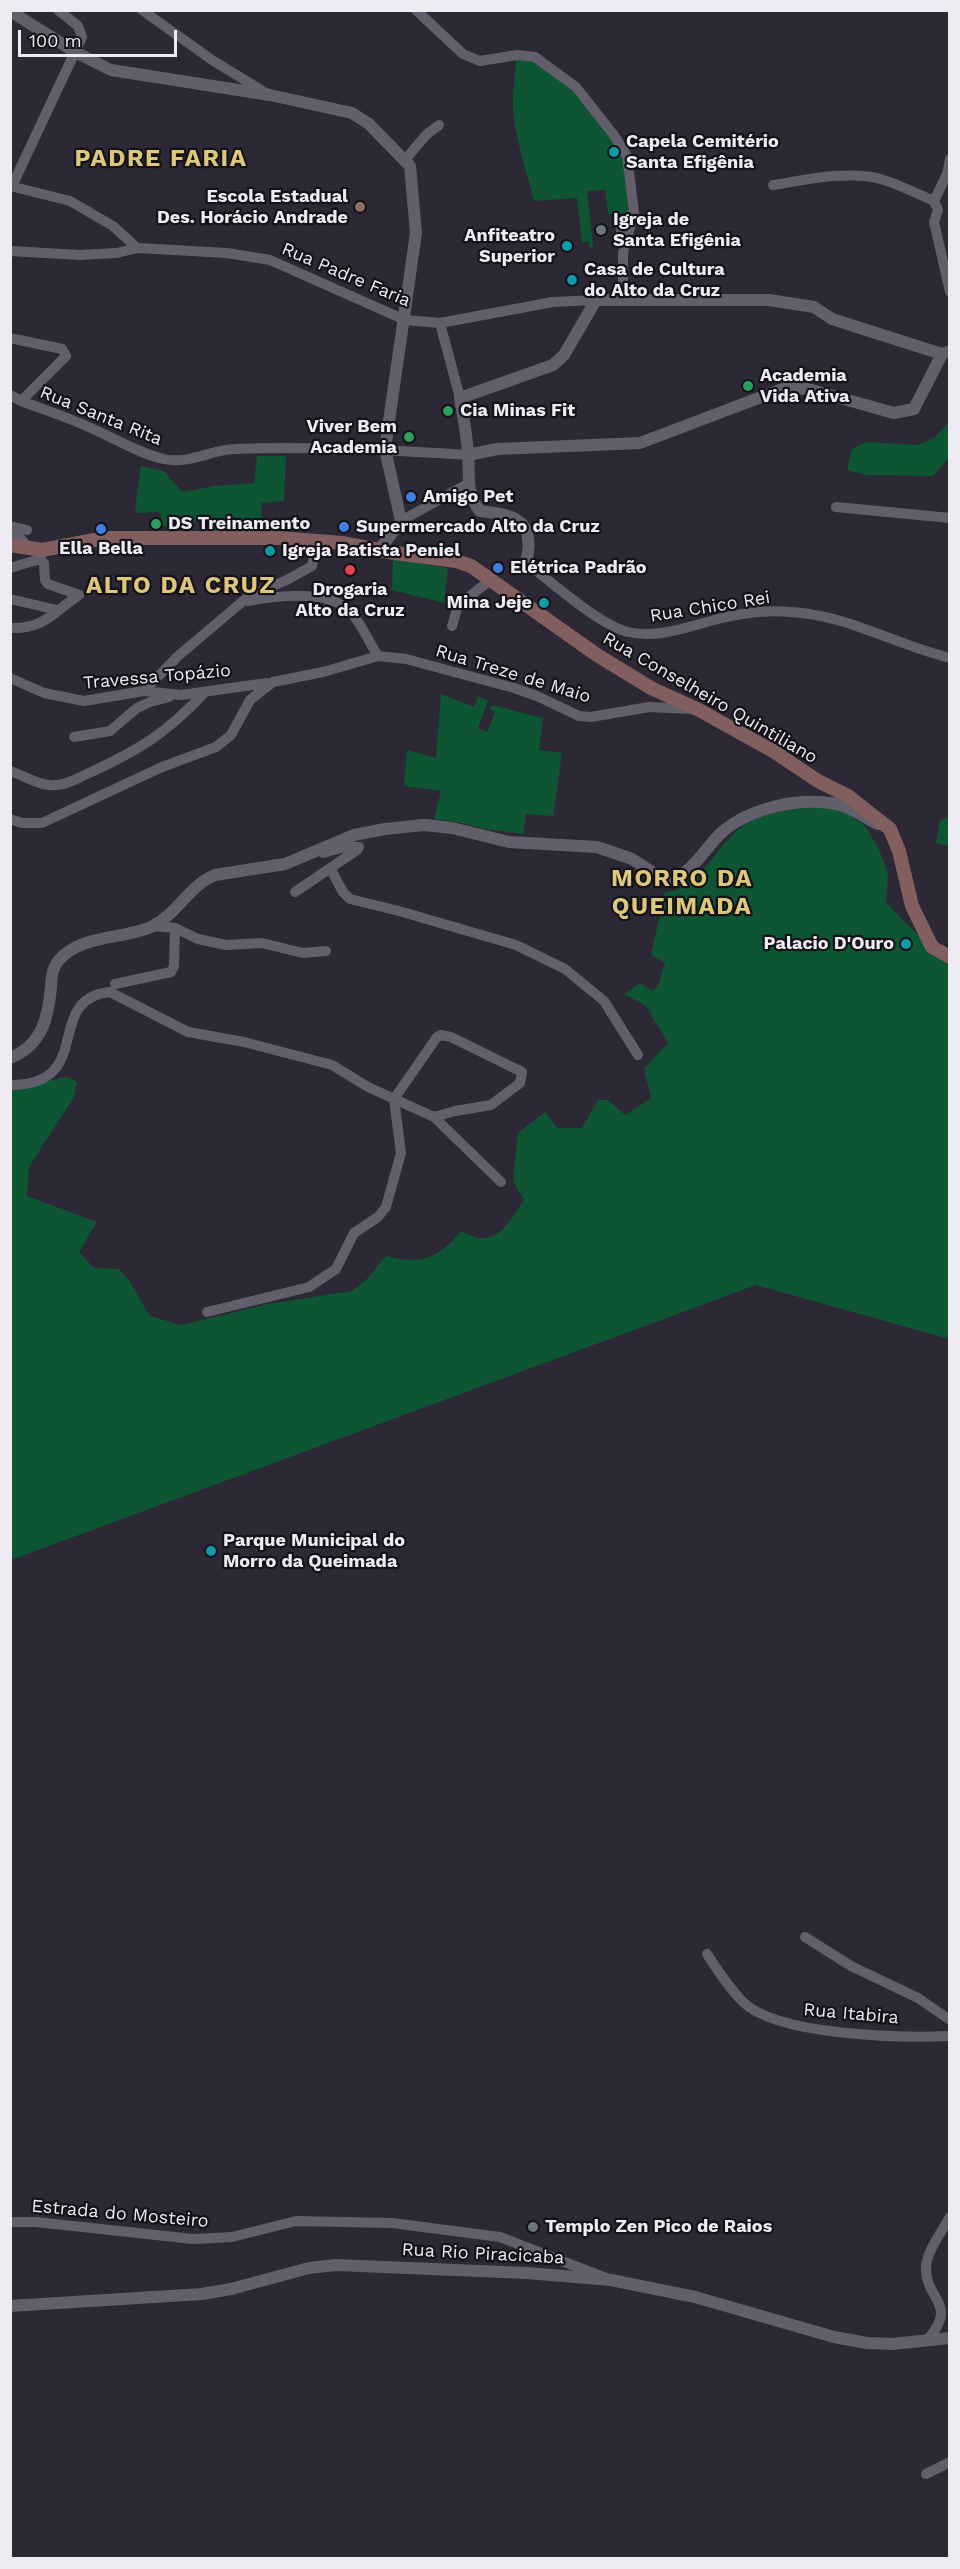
<!DOCTYPE html>
<html>
<head>
<meta charset="utf-8">
<style>
  body { margin:0 }
  #map { position:relative; width:960px; height:2569px; overflow:hidden; background:#2d2835; font-family:"Work Sans",sans-serif }
  canvas { display:block }
  .frame { position:absolute; inset:0; border:12px solid #eeebf3; pointer-events:none }
  .scale { position:absolute; left:18px; top:30px; width:159px; height:27px; box-sizing:border-box; border:3px solid #eeebf3; border-top:0; padding-left:8px; font-size:18px; line-height:21px; white-space:nowrap; color:#eeebf3; -webkit-text-stroke:4px #141218; paint-order:stroke }
</style>
</head>
<body>
<div id="map">
<canvas width="960" height="2569"></canvas>
<div class="frame"></div>
<div class="scale">100 m</div>
</div>
<script>
const context = document.querySelector('canvas').getContext('2d');
context.lineJoin = 'round';
function paint(path, color) {
  context.fillStyle = color;
  context.fill(path, 'evenodd');
}
function trace(path, color, width, dash) {
  context.strokeStyle = color;
  context.lineWidth = width;
  context.lineCap = dash ? 'butt' : 'round';
  context.setLineDash(dash || []);
  context.stroke(path);
}
function label(font, color, halo, rows, align = 'center') {
  context.font = font + ' "Work Sans",sans-serif';
  context.lineWidth = 4.5;
  context.setLineDash([]);
  context.textBaseline = 'middle';
  context.strokeStyle = halo;
  context.fillStyle = color;
  for (const [text, x, y, turn = 0] of rows) {
    context.save();
    context.translate(x, y);
    context.rotate((+turn || 0) * Math.PI / 180);
    context.textAlign = isNaN(turn) ? turn : align;
    if (halo) context.strokeText(text, 0, 0);
    context.fillText(text, 0, 0);
    context.restore();
  }
}
const green = new Path2D(`
  M535,57L559,73L625,150L629,213L608,214L605,190L587,191L593,246L590,249L589,241L582,242L577,198L534,201C527,170 515,140 513,108C512,93 516,76 516,60Z
  M949,422V458L933,476L866,475L847,470L852,449L866,442L917,445L934,438Z
  M257,456H286L284,501L261,503L263,533L210,535L208,521L182,522L181,526H163L160,512L138,513L135,509L141,466L164,471L182,492L214,486L254,483Z
  M393,559L448,568L444,603L392,590Z
  M441,694L474,707L478,697L488,700L478,728L487,732L495,712L490,710L492,705L543,718L539,750L562,753L553,816L526,814L523,834L485,829L457,822L434,819L441,791L404,786L407,750L436,758Z
  M810,807L841,809L864,825L878,847L888,873L886,903L949,966V1339L756,1285L11,1560V1088L66,1077L77,1082L74,1097L29,1167L27,1196L97,1222L79,1252L94,1268L119,1269L128,1279L150,1316L181,1325L268,1304L352,1291L367,1279L386,1256C421,1265 438,1259 461,1231C467,1233 474,1238 479,1238C501,1241 514,1215 524,1200L513,1181L518,1133L545,1112L557,1128H582L598,1100H608L625,1115L651,1098L644,1069L668,1043L646,1006L624,994L640,983L653,991L658,986L665,963L651,955L665,892C702,891 721,832 756,818C772,811 793,810 810,807Z
  M949,816V846L936,843L940,821Z`);
const minor = new Path2D(`
  M142,10L212,60L266,93
  M416,10L463,54L480,61L517,55L535,57L576,87L613,134L627,156L634,212L623,253V299
  M950,159L947,174L934,201L938,210L934,222L950,292
  M405,160L426,135L439,125
  M773,185C806,180 843,171 877,178C896,183 916,193 934,201
  M10,186L70,201L113,226L137,248
  M12,186L82,37L78,26L58,10
  M626,240L621,232C622,221 625,218 634,212
  M10,251L80,255L117,253L137,248L227,253L270,260L405,320L440,323L553,302L596,300
  M440,323L460,398
  M10,338L62,349L66,356L21,401
  M10,395L21,401C45,410 70,418 93,429C116,439 140,454 164,459C189,465 212,449 236,449C313,446 391,450 468,455
  M836,507L950,518
  M401,521L467,484
  M10,526L27,530
  M10,535L21,539L29,548
  M40,559L44,563L45,580L48,584L79,595
  M526,563C552,582 599,625 628,632C658,639 690,626 718,619C741,613 768,610 791,612C847,615 896,645 950,658
  M10,568L40,559L41,554
  M10,599L57,610
  M248,601C276,596 329,589 351,612C362,625 369,642 378,656
  M452,626L458,605L492,579
  M10,628C45,629 52,613 79,595
  M10,678L44,693L84,701L144,691L181,695L267,683
  M144,691L178,656L249,596L287,580L312,566L317,541
  M74,737L110,731L137,708L150,702L169,697
  M10,771C23,775 36,784 49,785C63,787 76,779 89,773C139,750 167,733 205,692
  M10,819L22,823H42L162,767L216,747L231,735L250,700L273,682L323,672L378,656L406,659L514,688L537,696L579,716L591,717L649,707L693,709
  M330,868L343,892L350,899L399,911L516,945L565,969L604,1001L638,1055
  M295,892L357,850L359,847L349,846L323,853
  M153,926L175,928L198,939L226,945L262,943L303,953L326,951
  M115,984L171,972L174,966L175,928
  M10,1085C97,1085 42,999 110,992L188,1032L244,1042L332,1065L368,1087L434,1117L501,1182
  M207,1312L309,1287L336,1269L354,1233L378,1217L386,1207L401,1153L394,1099L437,1037L441,1035L451,1037L522,1072L520,1083L491,1105L455,1111L434,1117
  M805,1937L851,1966L918,1998L950,2020
  M707,1954C718,1971 729,1988 743,2002C778,2036 902,2038 950,2036
  M10,2222H36L193,2239L232,2237L296,2221L392,2223L500,2237L606,2278
  M928,2339C959,2304 925,2300 926,2267C927,2251 942,2231 950,2217
  M926,2474L950,2462`);
const tertiary = new Path2D(`
  M10,11L75,52L111,70L270,95L352,113L369,124L410,166L416,233L385,449L401,521L379,550
  M468,455L497,449L640,443L785,388L808,389L894,413L914,409L942,354
  M526,563C536,521 517,515 480,511C465,492 470,476 468,454C467,435 463,416 460,398L553,365L564,355L596,300H769L814,307L832,319L942,354L950,351
  M10,1058C42,1045 48,1019 51,987C51,979 52,969 58,961C81,934 121,940 151,927C177,915 188,886 215,875L285,864L354,835L385,829L424,825L452,828L509,842L597,847L632,859L663,879C690,879 702,852 719,835C747,808 798,797 836,804C850,806 865,818 878,824
  M10,2306L202,2294L231,2289L309,2268L336,2265L527,2273L611,2280L695,2297L834,2337L867,2343L892,2344L950,2338`);
const secondary = new Path2D(`
  M10,545L42,550L105,538H280L342,543L395,553L456,561L471,566L597,655L651,688L699,710L773,751L818,781L848,796L890,829L899,851L912,906L932,947L950,957`);
const markers = [
  [614,152,6,"#0f9aa8"],
  [360,207,6,"#8d6e63"],
  [601,230,6,"#6b7280"],
  [567,246,6,"#0f9aa8"],
  [572,280,6,"#0f9aa8"],
  [748,386,6,"#2e9e5b"],
  [448,411,6,"#2e9e5b"],
  [409,437,6,"#2e9e5b"],
  [411,497,6,"#3f7fe0"],
  [156,524,6,"#2e9e5b"],
  [344,527,6,"#3f7fe0"],
  [101,529,6,"#3f7fe0"],
  [270,551,6,"#0f9aa8"],
  [498,568,6,"#3f7fe0"],
  [350,570,6,"#e0444e"],
  [544,603,6,"#0f9aa8"],
  [906,944,6,"#0f9aa8"],
  [211,1551,6,"#0f9aa8"],
  [533,2227,6,"#6b7280"]
];
const poiNames = [
  ["Capela Cemitério",626,142],
  ["Santa Efigênia",626,163],
  ["Escola Estadual",348,197,"right"],
  ["Des. Horácio Andrade",348,218,"right"],
  ["Igreja de",613,220],
  ["Santa Efigênia",613,241],
  ["Anfiteatro",555,236,"right"],
  ["Superior",555,257,"right"],
  ["Casa de Cultura",584,270],
  ["do Alto da Cruz",584,291],
  ["Academia",760,376],
  ["Vida Ativa",760,397],
  ["Cia Minas Fit",460,411],
  ["Viver Bem",397,427,"right"],
  ["Academia",397,448,"right"],
  ["Amigo Pet",423,497],
  ["DS Treinamento",168,524],
  ["Supermercado Alto da Cruz",356,527],
  ["Ella Bella",101,549,"center"],
  ["Igreja Batista Peniel",282,551],
  ["Elétrica Padrão",510,568],
  ["Drogaria",350,590,"center"],
  ["Alto da Cruz",350,611,"center"],
  ["Mina Jeje",532,603,"right"],
  ["Palacio D'Ouro",894,944,"right"],
  ["Parque Municipal do",223,1541],
  ["Morro da Queimada",223,1562],
  ["Templo Zen Pico de Raios",545,2227]
];
const streetNames = [
  ["Rua Padre Faria",346,275,23],
  ["Rua Santa Rita",101,416,22],
  ["Rua Chico Rei",710,607,-9],
  ["Rua Treze de Maio",513,674,17],
  ["Travessa Topázio",157,677,-5],
  ["Rua Conselheiro Quintiliano",710,698,30],
  ["Rua Itabira",851,2014,5],
  ["Estrada do Mosteiro",120,2214,5],
  ["Rua Rio Piracicaba",483,2254,3]
];
const districtNames = [
  ["PADRE FARIA",161,159],
  ["ALTO DA CRUZ",181,586],
  ["MORRO DA",682,879],
  ["QUEIMADA",682,907]
];
paint(green, '#0e5534');
trace(minor, '#635e6c', 10);
trace(tertiary, '#635e6c', 12);
trace(secondary, '#825f5e', 14);
for (const [x, y, r, color] of markers) {
  const dot = new Path2D();
  dot.arc(x, y, r, 0, 2 * Math.PI);
  context.fillStyle = color;
  context.fill(dot);
  trace(dot, '#141218', 2);
}
label('bold 18px', '#eeebf3', '#141218', poiNames, 'left');
label('18px', '#eeebf3', '#141218', streetNames);
context.letterSpacing = '1.5px';
label('bold 24px', '#dcc77a', '#141218', districtNames);
context.letterSpacing = '0px';
</script>
</body>
</html>
